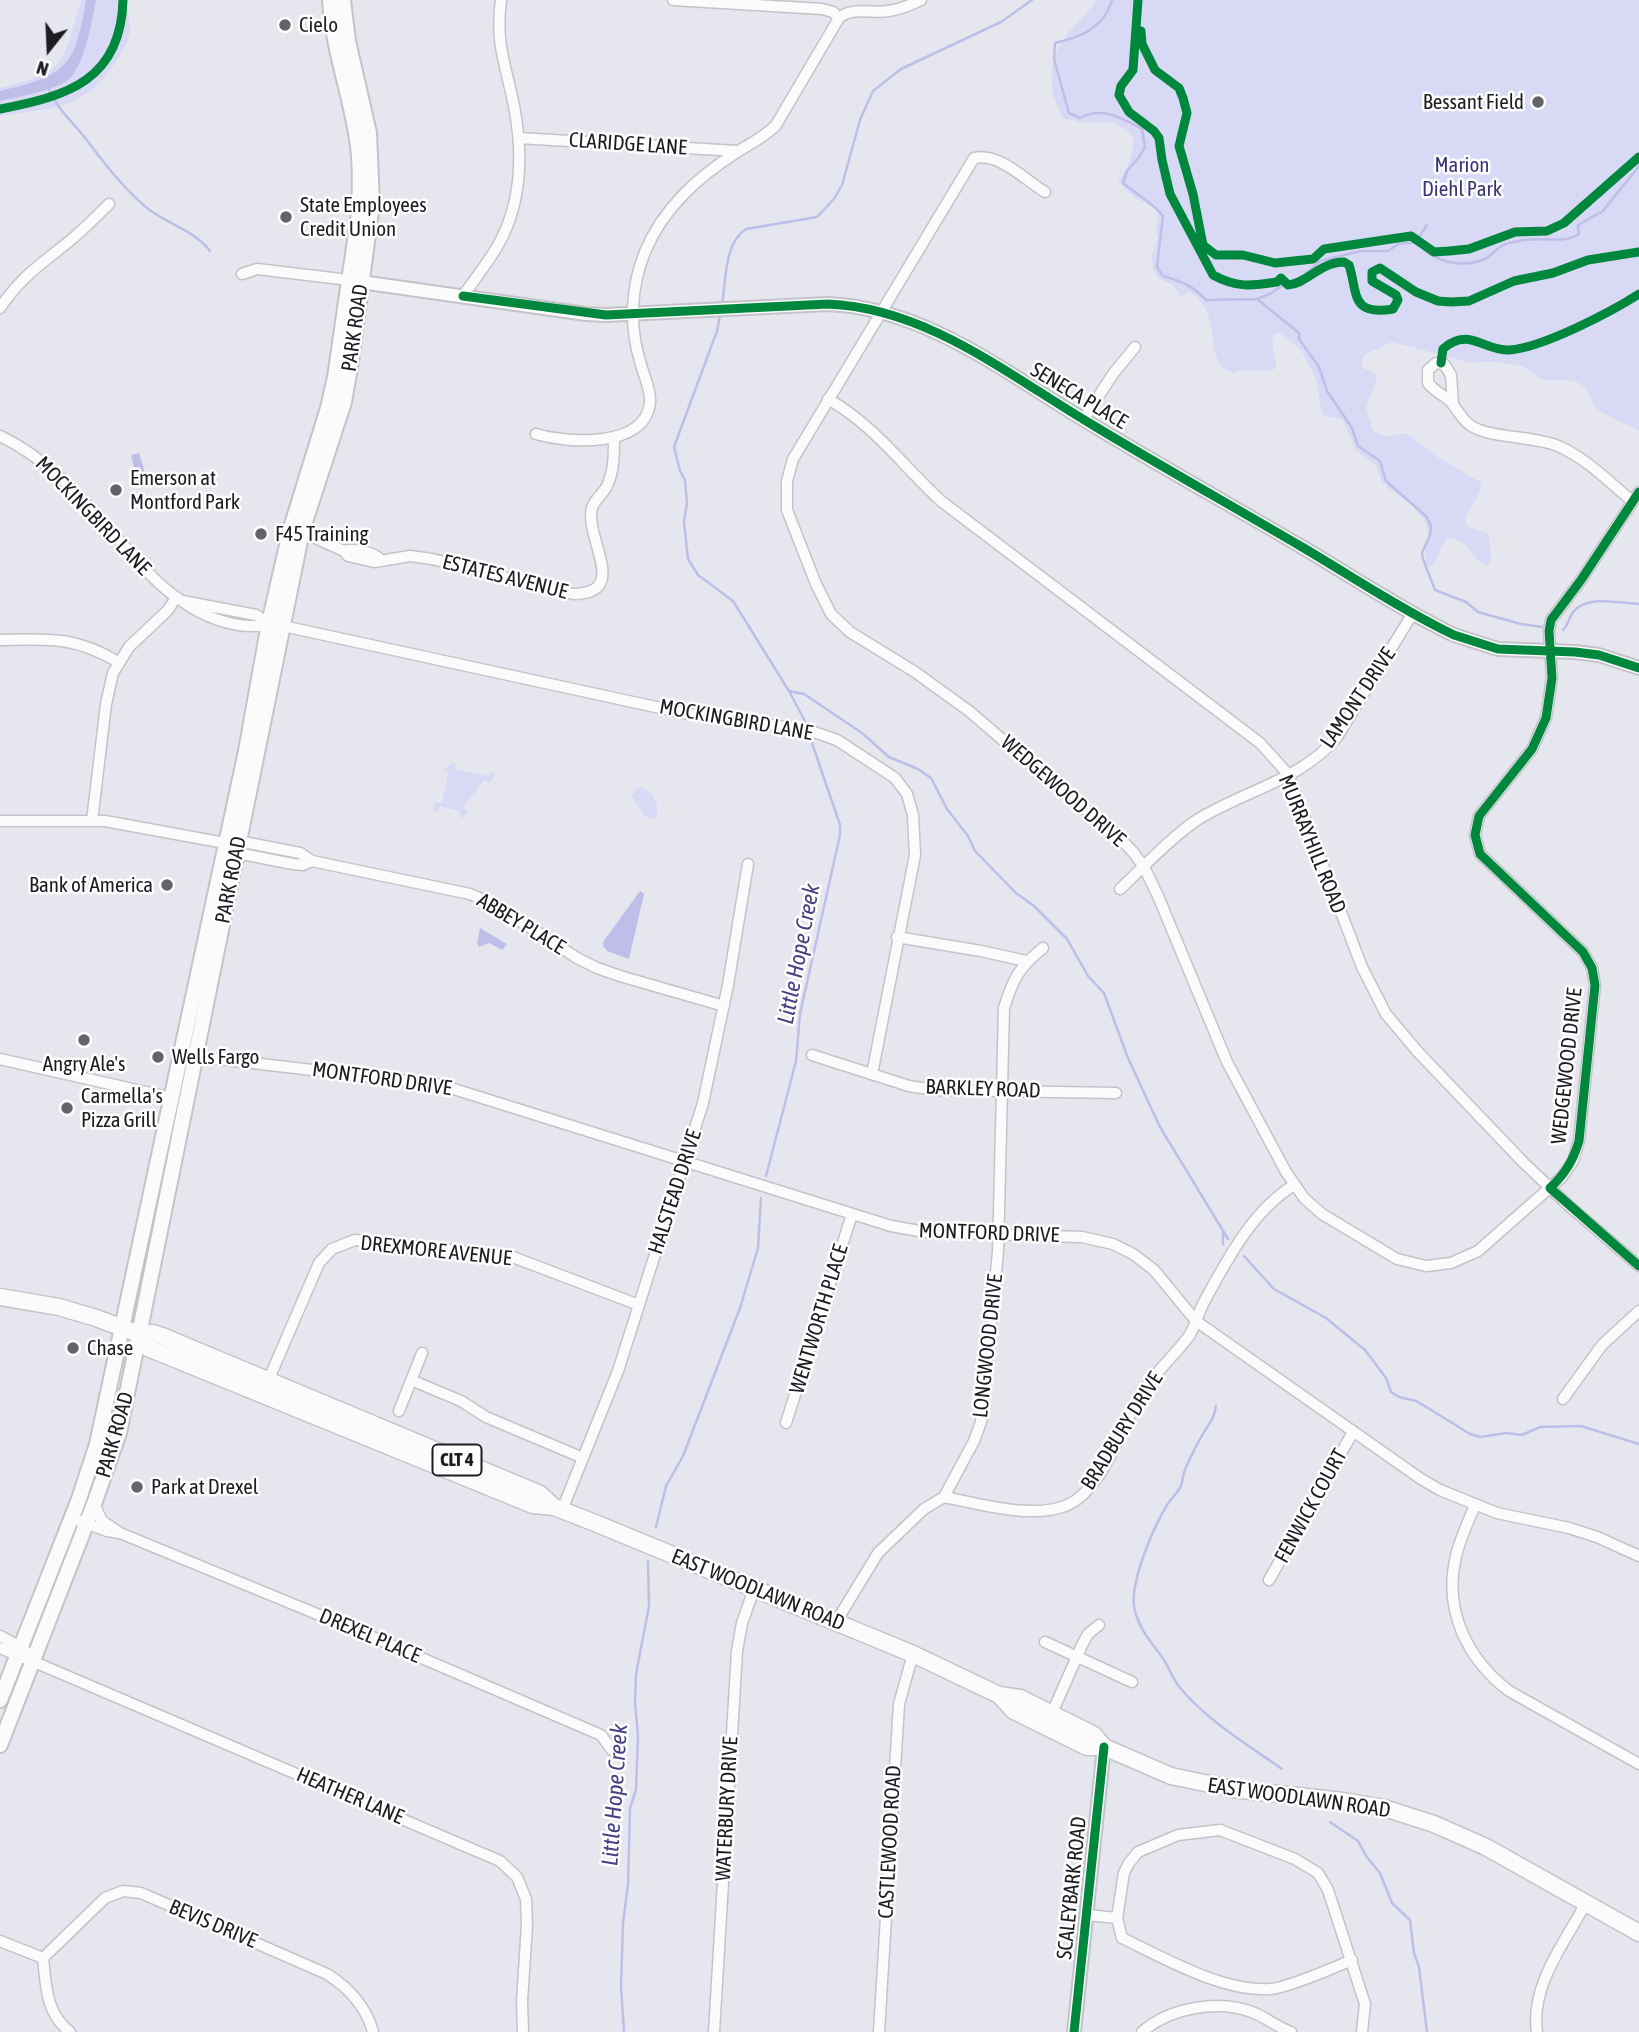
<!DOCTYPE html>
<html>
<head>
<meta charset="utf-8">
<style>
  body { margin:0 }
  #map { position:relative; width:1639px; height:2032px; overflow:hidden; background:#e6e7ee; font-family:"Asap Condensed",sans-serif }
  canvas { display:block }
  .north { position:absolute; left:14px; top:14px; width:70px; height:70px; -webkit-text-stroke:5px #fff; paint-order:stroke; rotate:198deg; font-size:19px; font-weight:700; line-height:28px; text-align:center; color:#1c1c21 }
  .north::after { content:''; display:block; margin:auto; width:24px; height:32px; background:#1c1c21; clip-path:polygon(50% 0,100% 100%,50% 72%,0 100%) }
</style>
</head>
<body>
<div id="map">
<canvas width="1639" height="2032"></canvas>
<div class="north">N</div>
</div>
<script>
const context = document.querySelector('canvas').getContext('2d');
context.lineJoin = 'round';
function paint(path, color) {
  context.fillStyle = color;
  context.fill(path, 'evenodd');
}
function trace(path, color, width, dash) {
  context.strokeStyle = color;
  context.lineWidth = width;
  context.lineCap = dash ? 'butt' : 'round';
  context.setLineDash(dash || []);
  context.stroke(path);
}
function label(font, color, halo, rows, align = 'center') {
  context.font = font + ' "Asap Condensed",sans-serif';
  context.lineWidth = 5;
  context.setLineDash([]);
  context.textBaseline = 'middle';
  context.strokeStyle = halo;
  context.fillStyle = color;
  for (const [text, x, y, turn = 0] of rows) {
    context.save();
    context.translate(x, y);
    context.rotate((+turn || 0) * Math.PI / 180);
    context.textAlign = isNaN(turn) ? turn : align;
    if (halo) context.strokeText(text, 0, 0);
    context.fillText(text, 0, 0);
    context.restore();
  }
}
const green = new Path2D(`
  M81,0H126C127,10 131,22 130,32C129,42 121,53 116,61C87,110 50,108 0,116V88C68,72 63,62 81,0Z
  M1097,0H1639V431C1630,425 1600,413 1596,408C1590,400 1591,391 1582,385C1570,377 1557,382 1544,380C1536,378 1533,372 1526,368C1512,362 1487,361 1472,363L1392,342L1366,354L1362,359V367L1375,374L1377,378L1366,408L1373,431L1386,437L1406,433L1439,458L1482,483C1480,499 1467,507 1465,522L1469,527L1489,533L1491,561L1486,565C1468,558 1472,539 1447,538C1440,547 1439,558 1432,566L1426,564L1425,552L1428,531L1425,521L1412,505L1388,488L1381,480L1376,466L1355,449L1343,420L1322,415L1316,379L1301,350L1280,333L1274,334C1269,346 1278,356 1276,368C1263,376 1247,366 1233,373C1200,362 1225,312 1190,292L1181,296L1173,285L1158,278L1153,270L1152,256L1158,237L1156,230L1159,210L1135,198L1118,181C1128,169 1134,152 1133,137C1116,118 1106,124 1085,123C1076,122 1071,118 1062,119C1061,109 1053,101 1052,89C1048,40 1072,34 1097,0Z
  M455,762V769L488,776L491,771L495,775L490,783L484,780L463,807L468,813L462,818L460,816V811L440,806L438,813L433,810L435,802L442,803L448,772L443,769Z
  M639,787C654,791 658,800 657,815L654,819L645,816L632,797L635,789Z`);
const water = new Path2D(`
  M86,0H96C92,22 85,63 69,79C57,90 17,97 0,101V91C65,76 75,68 86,0Z
  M139,453L146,476L137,479L131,455Z
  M640,891L644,894L629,959L607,951L603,946V942Z
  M480,928L507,944L502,950L489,943L479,947L477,943Z`);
const stream = new Path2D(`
  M1112,0C1104,28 1081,37 1055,43L1054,59L1069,113L1080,118C1102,106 1122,118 1142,129L1145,147L1139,157L1127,171L1123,183C1137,195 1152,202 1163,216L1157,267L1163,276C1181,281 1193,286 1206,300L1257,299L1270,294L1287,282L1301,278L1320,261L1361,251H1388L1398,244L1418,242
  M48,87C56,108 72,121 86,139C105,164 123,188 147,208C167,224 194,230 210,251
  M1418,242C1433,263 1464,269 1487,258C1492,255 1495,250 1500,247C1507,242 1517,241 1526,240C1543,237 1565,244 1579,234L1578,225L1603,211L1639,166
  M1418,242L1419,237L1427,225
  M1257,299L1299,333V339L1319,367L1327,391L1352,428L1358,446L1380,461L1386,481L1427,517L1431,527L1430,535L1422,553L1423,559L1435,590L1466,602L1478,612L1521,624L1542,627
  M722,305C726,281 724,243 746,229L817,217L834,199L842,185L860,120L873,91L901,69L1001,22L1032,0
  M720,315L717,331L674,447L680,471L685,480L687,503L684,522L688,559L698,575L733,601L789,691L806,723
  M1563,630C1568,625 1569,617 1574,611C1588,595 1620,603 1639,604
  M789,691L804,694L862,733L889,757L918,769L931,778L947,809L968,836L975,851L1016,893L1034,906L1067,939L1088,976L1104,993L1128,1058L1160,1127L1228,1239
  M766,1176L796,1061L800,1014L840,835V825L811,740
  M1223,1244V1233
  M1244,1256L1274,1289L1326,1318L1365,1350L1386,1378L1391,1392L1399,1397L1416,1401L1428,1408L1470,1434L1480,1437L1506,1433L1522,1435L1540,1427L1581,1426L1639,1444
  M1216,1406C1214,1421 1206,1427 1200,1439C1196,1446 1186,1466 1184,1473C1182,1478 1183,1483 1180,1488C1176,1494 1171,1499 1167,1505C1153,1528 1131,1580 1134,1606C1137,1626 1150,1641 1162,1657C1169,1667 1173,1680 1181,1689C1208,1721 1248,1745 1282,1769
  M656,1527L666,1486L683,1456L740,1308L758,1248L761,1198
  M1330,1822L1358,1841L1366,1856L1380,1873L1392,1903L1410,1920L1414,1953L1419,1967L1427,2032
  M624,2032L621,1986L623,1923L628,1884L630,1808L636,1790L638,1736L635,1703L636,1674L649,1606L648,1561`);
const minor = new Path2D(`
  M673,0L822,9L833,12L839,18
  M519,138L737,151
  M1045,192C1025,180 999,152 974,158L793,459L787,481V510L816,584L831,614L850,632L915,672L969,711L1075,802L1110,828L1133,852L1144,867L1158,896L1227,1062L1286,1172L1304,1198L1322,1214L1397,1259L1426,1266L1451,1263L1478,1251L1562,1177L1573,1161L1579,1141L1595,985L1592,968L1583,952L1480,854L1475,835L1479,816L1532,749L1546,718L1552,678L1549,631L1551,620L1581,580L1639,492
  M242,274L257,269L349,280
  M463,296C474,280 487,264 497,247C522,204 523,153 514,106C506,65 495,44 501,0
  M0,308C22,275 43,263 72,239C85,228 97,216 109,204
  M828,399C874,425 903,466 941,501L1260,743L1288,774L1362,967L1386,1014L1417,1051L1523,1162L1568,1205L1639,1266
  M1453,404L1451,375L1444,364L1436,363L1428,370V383C1434,391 1442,394 1449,400C1457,408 1460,418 1470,425C1490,439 1531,435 1558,446C1586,458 1609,482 1632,501
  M1083,420L1113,374L1135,347
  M536,434C567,443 646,449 650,402C651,389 643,374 640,361C629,325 631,286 645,252C663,208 698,177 737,152C751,143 765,137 776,125L839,18C853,6 872,14 889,11C900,9 911,5 921,0
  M0,436C53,461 89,507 128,550C144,568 159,586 179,599
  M298,530L344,551L348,556L374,562L410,556L432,559L573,594C631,594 584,538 592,508C594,500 603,494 607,486C614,471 614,455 614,438
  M344,551C354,548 372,552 380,559
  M269,623L256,615L182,601C202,616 231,627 256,626C266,626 273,624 283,626L688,714L808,730L837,740L895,778L907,794L913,815L915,855L872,1074
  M0,640C48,639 75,636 118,662
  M0,821H105L225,843
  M92,821L106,704L113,673L129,647L168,610L176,597
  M233,840L300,853L312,861L303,865L293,864L237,853L225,843Z
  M312,861L470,894L497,906L577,958L597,968L620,976L724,1006
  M1120,889C1145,866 1169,839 1197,820C1243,791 1302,780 1337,737L1413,613
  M897,937L981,951L1026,961
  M190,1053L218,1059L441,1085L891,1226L925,1232L1082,1237L1113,1244L1133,1254L1154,1270L1196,1321L1421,1479L1440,1490L1497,1513L1569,1528L1597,1537L1639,1556
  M812,1055L909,1086L935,1090L1116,1093
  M0,1059L172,1098
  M411,1380L461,1401L486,1417L583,1458
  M268,1381L319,1263L332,1249L355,1240L510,1256L639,1305
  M1563,1399L1602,1345L1639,1311
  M399,1411L422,1353
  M786,1423L852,1214
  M944,1497C980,1504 1031,1519 1065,1506C1102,1492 1120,1430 1139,1398C1152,1374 1173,1358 1189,1336C1196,1325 1198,1313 1204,1302C1227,1260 1252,1211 1294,1185
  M1475,1505C1468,1522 1460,1539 1456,1556C1443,1610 1467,1659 1509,1691L1639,1764
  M562,1510L618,1371L703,1103L728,985L748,864
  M72,1518L107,1531L120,1533L102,1521L94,1504
  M120,1533L368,1635L601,1735L612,1750
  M1269,1580L1353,1432
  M836,1622L878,1553L924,1509L944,1497L974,1441L981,1422L998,1252L1004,1008C1013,979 1019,967 1043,948
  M0,1636L24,1649L32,1661L0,1648
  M1045,1642L1132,1682
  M32,1661L500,1861L517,1877L526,1899L527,1925L522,2001L523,2032
  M1052,1713L1083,1643L1088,1634L1099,1625
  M1087,1915L1117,1918L1122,1938C1164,1958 1222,1992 1270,1989C1288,1988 1333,1968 1352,1960
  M1117,1918L1124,1873L1129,1863L1138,1852L1178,1835L1220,1830L1295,1859L1318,1873L1328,1890L1365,2004L1362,2032
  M0,1941L43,1958C46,1986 46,2014 70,2032
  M43,1958L105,1898L123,1891L141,1893L327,1974C349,1988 366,2006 373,2032
  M714,2032L737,1651L742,1623L754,1589
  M879,2032L899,1704L913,1654
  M1142,2032C1169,2008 1218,1999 1252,2012C1265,2017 1277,2027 1291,2032
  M1537,2032C1530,1986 1565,1942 1586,1903`);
const tertiary = new Path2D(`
  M354,281L586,314L606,315L828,304C929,308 1012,378 1096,427C1164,468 1234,507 1302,547C1353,577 1402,610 1454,635L1498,649L1575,652L1599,655L1639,668
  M1074,2032L1104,1747`);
const secondary = new Path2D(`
  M0,1700L79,1499L97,1444L246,751L269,623L291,528L328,408L335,377L359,213C360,186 361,159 356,133C348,86 333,49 330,0
  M0,1745L94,1504L119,1433L302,531L344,402L351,362L372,204L369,133L348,41L343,0`);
const primary = new Path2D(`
  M0,1297L59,1307L96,1318L139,1334L153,1333L162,1336L540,1494L554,1507
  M139,1334L148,1348L533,1505L554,1507L595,1523L913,1654L999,1695L1020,1698L1094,1735L1104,1747L1171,1776L1233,1789L1343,1801L1384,1808L1434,1824L1486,1847L1639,1933
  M999,1695L1014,1711L1087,1747H1104`);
const cycleway = new Path2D(`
  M1138,0L1133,70L1121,86L1119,95L1129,112L1154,131L1159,138L1162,160L1170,194L1213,275C1237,288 1251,286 1277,282L1281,278L1288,285C1306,284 1320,262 1344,262L1349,265C1358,293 1350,316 1393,309L1398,300L1396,295L1372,281V272L1380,268L1416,292L1438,301L1451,302L1469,301L1514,281L1553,273L1588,260L1639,252
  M1141,31L1142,44L1155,70L1179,88L1183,98L1187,113L1179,146L1193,194L1203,245L1216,255H1243L1275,263L1313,259L1324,249L1411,236L1434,252L1449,251L1469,249L1515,232L1547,231L1564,223L1639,157
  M0,109C68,96 121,80 123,0
  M463,296L606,315L828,304C929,308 1012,378 1096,427C1164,468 1234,507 1302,547C1353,577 1402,610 1454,635L1498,649L1575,652L1599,655L1639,668
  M1441,363L1443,349C1468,326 1484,351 1509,350C1542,348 1611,312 1639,294
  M1639,492L1581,580L1551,620L1549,631L1552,678L1546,718L1532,749L1479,816L1475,835L1480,854L1583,952L1592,968L1595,985L1579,1141C1573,1161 1565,1174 1550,1188L1639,1266
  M1074,2032L1104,1747`);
const markers = [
  [285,25,7,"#636369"],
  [1538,102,7,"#636369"],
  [286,217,7,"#636369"],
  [116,490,7,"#636369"],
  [261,534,7,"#636369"],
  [167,885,7,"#636369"],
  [84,1040,7,"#636369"],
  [158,1057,7,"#636369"],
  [67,1108,7,"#636369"],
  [73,1348,7,"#636369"],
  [137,1487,7,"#636369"]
];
const shields = [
  [457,1460,49]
];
const shieldNames = [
  ["CLT 4",457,1460]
];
const poiNames = [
  ["Cielo",299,25],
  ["Bessant Field",1524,102,"right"],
  ["State Employees",300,205],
  ["Credit Union",300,229],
  ["Emerson at",130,478],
  ["Montford Park",130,502],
  ["F45 Training",275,534],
  ["Bank of America",153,885,"right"],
  ["Wells Fargo",172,1057],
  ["Angry Ale's",84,1064,"center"],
  ["Carmella's",81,1096],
  ["Pizza Grill",81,1120],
  ["Chase",87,1348],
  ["Park at Drexel",151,1487]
];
const streetNames = [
  ["CLARIDGE LANE",628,144,4],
  ["PARK ROAD",355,328,-82],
  ["SENECA PLACE",1079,396,31],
  ["MOCKINGBIRD LANE",93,516,46],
  ["ESTATES AVENUE",505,577,14],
  ["LAMONT DRIVE",1358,698,-56],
  ["MOCKINGBIRD LANE",736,720,10],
  ["WEDGEWOOD DRIVE",1063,791,41],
  ["MURRAYHILL ROAD",1312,844,68],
  ["PARK ROAD",231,880,-79],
  ["ABBEY PLACE",521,924,31],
  ["WEDGEWOOD DRIVE",1567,1066,-84],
  ["MONTFORD DRIVE",382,1079,8],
  ["BARKLEY ROAD",983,1089,2],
  ["HALSTEAD DRIVE",675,1192,-72],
  ["MONTFORD DRIVE",989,1233,2],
  ["DREXMORE AVENUE",436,1251,6],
  ["WENTWORTH PLACE",819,1319,-73],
  ["LONGWOOD DRIVE",988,1346,-84],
  ["BRADBURY DRIVE",1122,1431,-58],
  ["PARK ROAD",115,1435,-74],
  ["FENWICK COURT",1311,1506,-61],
  ["EAST WOODLAWN ROAD",758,1590,22],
  ["DREXEL PLACE",370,1636,23],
  ["HEATHER LANE",350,1796,23],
  ["EAST WOODLAWN ROAD",1299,1798,8],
  ["WATERBURY DRIVE",727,1809,-87],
  ["CASTLEWOOD ROAD",890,1842,-87],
  ["SCALEYBARK ROAD",1072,1888,-84],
  ["BEVIS DRIVE",213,1924,23]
];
const parkNames = [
  ["Marion",1462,165],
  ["Diehl Park",1462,189]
];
const waterNames = [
  ["Little Hope Creek",799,954,-79],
  ["Little Hope Creek",615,1795,-86]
];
paint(green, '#d8d9f5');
paint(water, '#bebee8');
trace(stream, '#bebee8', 2.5);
trace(minor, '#c3c3c9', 13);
trace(tertiary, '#c3c3c9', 16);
trace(secondary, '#c3c3c9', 18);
trace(primary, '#c3c3c9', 19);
trace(minor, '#fbfbfc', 10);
trace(tertiary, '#fbfbfc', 12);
trace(secondary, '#fbfbfc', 14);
trace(primary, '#fbfbfc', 16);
trace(cycleway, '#00873e', 9);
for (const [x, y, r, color] of markers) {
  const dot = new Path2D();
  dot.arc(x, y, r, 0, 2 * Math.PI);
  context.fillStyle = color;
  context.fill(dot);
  trace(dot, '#fff', 2.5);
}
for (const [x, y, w] of shields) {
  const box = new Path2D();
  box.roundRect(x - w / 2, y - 15.5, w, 31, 5);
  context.fillStyle = '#fff';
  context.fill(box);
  trace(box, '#1c1c21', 2);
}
label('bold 19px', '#1c1c21', null, shieldNames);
label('21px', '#1c1c21', '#fff', poiNames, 'left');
label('21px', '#1c1c21', '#fff', streetNames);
label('21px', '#3b3577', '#fff', parkNames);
label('italic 23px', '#454083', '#fff', waterNames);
</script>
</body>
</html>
